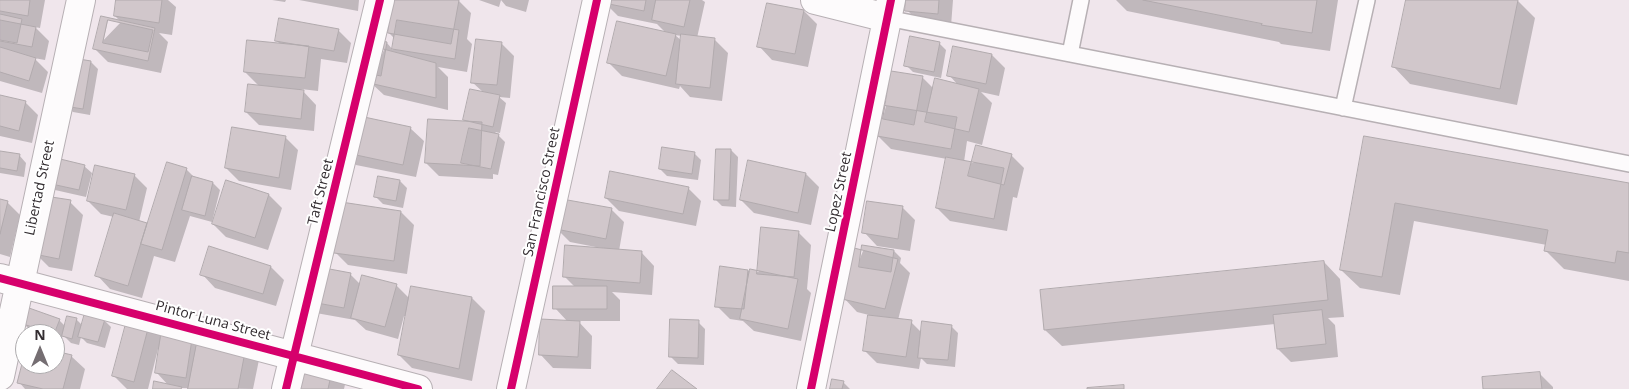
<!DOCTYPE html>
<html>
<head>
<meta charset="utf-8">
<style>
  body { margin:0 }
  #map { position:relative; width:1629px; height:389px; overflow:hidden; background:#f0e6ec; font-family:"Open Sans",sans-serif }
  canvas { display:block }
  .north { position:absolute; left:15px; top:324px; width:50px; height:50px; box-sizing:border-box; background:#fff; border:1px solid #adabad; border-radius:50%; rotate:0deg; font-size:14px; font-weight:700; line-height:20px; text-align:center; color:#332d31 }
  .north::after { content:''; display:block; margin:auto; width:18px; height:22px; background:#756e72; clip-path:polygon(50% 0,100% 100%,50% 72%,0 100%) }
</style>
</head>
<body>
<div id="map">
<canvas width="1629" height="389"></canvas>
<div class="north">N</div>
</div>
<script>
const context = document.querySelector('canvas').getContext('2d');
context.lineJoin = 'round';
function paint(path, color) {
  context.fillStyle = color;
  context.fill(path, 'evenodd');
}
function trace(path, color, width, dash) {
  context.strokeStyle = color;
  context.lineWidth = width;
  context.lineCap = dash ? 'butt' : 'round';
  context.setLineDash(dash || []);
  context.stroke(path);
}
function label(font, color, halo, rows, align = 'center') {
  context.font = font + ' "Open Sans",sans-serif';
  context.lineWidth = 4;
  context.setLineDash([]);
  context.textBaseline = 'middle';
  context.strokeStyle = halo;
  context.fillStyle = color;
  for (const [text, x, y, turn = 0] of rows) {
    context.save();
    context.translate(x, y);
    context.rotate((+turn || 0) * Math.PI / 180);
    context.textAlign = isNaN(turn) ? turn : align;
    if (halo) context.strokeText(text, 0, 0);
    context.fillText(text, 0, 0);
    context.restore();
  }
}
const shadow = new Path2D(`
  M0,0H45L40,28L35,27L49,41L45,60L34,58L48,72L42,93L0,81Z
  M117,0H168L176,7L172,35L159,33L168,42L161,73L108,62L95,49L121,22L115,16Z
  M272,0H286L285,2Z
  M299,0H359L358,11Z
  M395,0H458L471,13L467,39L472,44L467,72L438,67L448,77V110L384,95L370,82L387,43L393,50L395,39L389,33Z
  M479,0H529L526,12L506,6L501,0L499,7Z
  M605,0H702L705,2L697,38L715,40L728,53L722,101L690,97L680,86L679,89L622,76L609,63L666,33L657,24L618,16L605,3ZM675,35L682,36V41Z
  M907,0H953L951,26L920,23L907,10Z
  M1116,0H1338L1330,51L1281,44L1279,42L1127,11Z
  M1407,0L1518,1L1535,18L1517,105L1410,84L1394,67Z
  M768,4L804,11L817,24L808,67L772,60L759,46Z
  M338,30L351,43L347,63L321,59L318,91L301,89L316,105L314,131L259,125L246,112L260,87L245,72L281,45L276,40Z
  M501,43L514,56L510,98L499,97L506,103L500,133L495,132L505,142L498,175L493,174V179L439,176L426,163L467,122L465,120L484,93L472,82Z
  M939,43L946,50L941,78L913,72L906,65Z
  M992,55L1005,68L999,96L981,92L992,103L982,145L967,141L964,162L972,163L1011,155L1024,168L1017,198L1013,197L1007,231L950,221L937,208L947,159L891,149L878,136L886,106L922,77L934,89L958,85L949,75Z
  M91,62L98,69L90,115L73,112L66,105Z
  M0,96L25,102L38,115L32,143L0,136Z
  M410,128L424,141L416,177L356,165L343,152Z
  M285,137L298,150L291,190L239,181L226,168Z
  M1365,137L1629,184V281L1564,269L1546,251L1547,245L1414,221L1400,295L1360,288L1341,270Z
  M731,150L738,157L736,207L722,206L715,199Z
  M0,153L19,155L26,163L24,177L0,173Z
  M694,153L701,160L698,180L667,176L660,169Z
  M749,162L806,174L819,187L811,225L754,213L741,200Z
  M168,164L187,170L195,178L213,183L220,190L212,222L190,216L175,262L154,256L142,298L110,289L97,275L114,217L101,214L88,201L134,175L147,188L139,222L149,225Z
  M84,166L92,173L86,197L55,190L48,183Z
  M400,181L407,188L403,208L383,204L376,197Z
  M688,188L701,201L696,226L619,211L606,198Z
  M269,195L282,208L268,250L226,237L213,224Z
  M0,200L7,202L20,215L10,257L0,254Z
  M70,202L83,215L72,271L49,267L36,254Z
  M902,207L915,220L910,251L877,246L864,232Z
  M611,209L624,222L619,251L641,252L654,266L652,295L612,292L620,300V321H578L592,336L591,369L553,368L540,354L568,322L555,308L575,287L564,276L600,249L601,248L570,242L557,229Z
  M401,212L414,225L407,274L348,265L335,252Z
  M798,232L811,245L807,289L811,293L801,341L754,331L743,321L730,319L717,306L721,268L758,272Z
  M863,251H894L901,258L900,263L910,273L898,320L911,322L922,333L951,326L958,333L955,367L927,364L921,358L919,369L877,363L864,350L869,315L857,312L844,298Z
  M1324,262L1340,279L1344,317L1328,318L1335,325L1338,357L1291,362L1278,349L1275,324L1062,346L1045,330Z
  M271,267L284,280L276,306L215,288L202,274Z
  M350,274L361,285H396L410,299L472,298L485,311L472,381L412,368L399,355L406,316H404L398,339L366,330L355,320L316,313L303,300Z
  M129,317L261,350L253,389L181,388L182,389H154L169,386L157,373L160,350L158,349L148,389H127L114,376Z
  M76,319L83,326L104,320L111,327L105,348L87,343L81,337L79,345L71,343L63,335L61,341L55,339V334H40L31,331L24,324L59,320L66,327Z
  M698,322L705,329L704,365L678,364L671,357Z
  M55,352L71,356L85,369L80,389H25L19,382L25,357V364H55Z
  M300,354L347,376L344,389H291Z
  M1540,374L1553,387V389H1484Z
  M843,382L850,389H831Z`);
const building = new Path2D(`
  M0,0H30L28,16L0,11Z
  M116,0H162L159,23L114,16Z
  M393,0H459L451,44L388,33Z
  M604,0H646L644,11L604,3Z
  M656,0H690L684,27L652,20Z
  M906,0H939L938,14L905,11Z
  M1143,0H1317L1312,33L1261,25L1262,24Z
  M1406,0H1518L1500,89L1392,67Z
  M767,3L804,10L795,54L757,47Z
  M0,14L22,19L17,43L0,40Z
  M101,16L155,28L148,61L93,49Z
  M279,18L339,29L334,51L275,41Z
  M0,20L36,27L32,47L0,41Z
  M108,20L153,30L148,52L103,43Z
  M397,20L459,30L455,59L392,49Z
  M617,21L676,34L666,76L607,63Z
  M681,34L715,38L710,88L676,84Z
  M910,36L940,42L934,72L904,66Z
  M362,37L387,42L381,76L356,71Z
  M476,39L502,42L497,85L471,83Z
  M247,40L309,46L305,78L244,72Z
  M372,46L436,63V98L369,83Z
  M953,46L992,54L986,84L947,76Z
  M0,47L36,58L29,81L0,72Z
  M73,58L91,61L83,109L64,106Z
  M891,71L923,76L914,125L883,119Z
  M935,78L979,89L969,132L925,122Z
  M248,84L304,90L301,119L245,112Z
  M470,89L500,95L493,127L463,120Z
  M0,95L26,101L19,131L0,126Z
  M882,105L957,117L951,149L877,136Z
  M350,114L411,127L403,165L342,152Z
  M428,119L482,122L480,166L425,163Z
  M232,127L286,136L279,178L225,168Z
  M469,128L499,134L491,169L461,163Z
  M1364,136L1629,183V253L1617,251L1615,263L1544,251L1548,230L1395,203L1382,277L1340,270Z
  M976,145L1012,154L1004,185L968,176Z
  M662,147L695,152L692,174L659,169Z
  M716,149H731L729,200H714Z
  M0,151L20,154L17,171L0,168Z
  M52,157L85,165L79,190L47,183Z
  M946,157L1004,168L994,219L936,208Z
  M748,160L806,173L798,213L740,200Z
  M167,162L187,168L162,250L141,244Z
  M95,165L135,174L126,210L87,201Z
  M610,171L689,187L683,214L605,198Z
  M192,176L213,182L205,216L182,210Z
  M378,176L400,180L396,201L374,197Z
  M226,180L269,194L255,238L212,224Z
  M45,196L71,200L59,259L34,254Z
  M0,199L8,201L0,234Z
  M562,199L612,208L606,239L556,229Z
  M867,201L903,206L898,239L862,233Z
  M341,202L401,211L394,261L334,253Z
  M114,213L147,223L128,286L95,276Z
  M761,227L799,231L794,277L757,274Z
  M565,245L642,251L640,283L563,277Z
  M862,245L894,250L891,272L859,267Z
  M209,246L271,266L263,294L200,275Z
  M854,248L898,259L885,309L842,299Z
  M1324,261L1328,300L1044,330L1040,290Z
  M308,265L351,273L344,308L301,300Z
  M720,266L748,270L744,309L715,307Z
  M750,269L798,279L788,329L740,319Z
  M362,275L397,284L385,327L351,318Z
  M411,286L472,297L459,369L398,355Z
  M553,286H607V309H553Z
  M29,308L60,319L54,334L23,324Z
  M1322,310L1326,344L1277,349L1273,315Z
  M85,313L105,319L98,342L78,337Z
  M868,315L912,320L906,357L863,351Z
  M67,316L77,318L72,339L62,336Z
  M128,316L150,321L134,382L112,376Z
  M164,316L195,320L186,378L155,373Z
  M540,319L580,321L578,357L539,355Z
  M670,319L699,320L698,358L669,357Z
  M922,321L952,325L948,360L918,358Z
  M200,327L248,336L238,389H188Z
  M55,351L72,355L63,389H43L17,383L25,352V364H55Z
  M299,353L334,362L328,389H290Z
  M672,370L697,389H657Z
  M1540,372L1542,389H1483L1482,377Z
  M832,379L844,381L842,389H830Z
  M154,381L182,387L181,389H153Z
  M1124,385V389H1087V388Z`);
const lane = new Path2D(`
  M887,18L1629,164
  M1070,54L1081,0
  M1343,108L1367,0`);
const street = new Path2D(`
  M815,0L887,18
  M0,278L418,389
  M0,376L81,0
  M286,389L380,0
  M511,389L597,0
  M811,389L891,0`);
const cycleway = new Path2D(`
  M0,278L418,389
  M286,389L380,0
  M511,389L597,0
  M811,389L891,0`);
const streetNames = [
  ["Libertad Street",40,188,-78],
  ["Taft Street",321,192,-76],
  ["San Francisco Street",542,192,-78],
  ["Lopez Street",839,192,-78],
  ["Pintor Luna Street",213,321,15]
];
paint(shadow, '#0003');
paint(building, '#d1c7cb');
trace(building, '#b1aaad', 1);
trace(lane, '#b7b0b4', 18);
trace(street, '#b7b0b4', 30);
trace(lane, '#fdfbfc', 15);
trace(street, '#fdfbfc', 28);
trace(cycleway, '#d6006c', 8);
label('14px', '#332d31', '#fff', streetNames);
</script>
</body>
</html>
